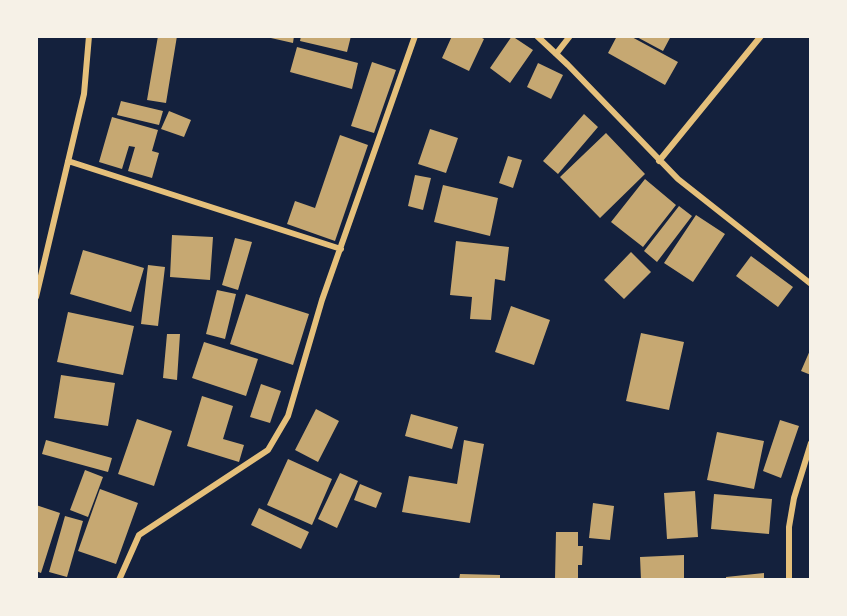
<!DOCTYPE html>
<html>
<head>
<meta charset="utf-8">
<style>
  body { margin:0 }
  #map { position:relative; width:847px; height:616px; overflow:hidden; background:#14213d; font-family:"Source Serif 4",serif }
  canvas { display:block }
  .frame { position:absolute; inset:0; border:38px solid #f6f1e7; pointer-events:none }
</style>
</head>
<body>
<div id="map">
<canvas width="847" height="616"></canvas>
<div class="frame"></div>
</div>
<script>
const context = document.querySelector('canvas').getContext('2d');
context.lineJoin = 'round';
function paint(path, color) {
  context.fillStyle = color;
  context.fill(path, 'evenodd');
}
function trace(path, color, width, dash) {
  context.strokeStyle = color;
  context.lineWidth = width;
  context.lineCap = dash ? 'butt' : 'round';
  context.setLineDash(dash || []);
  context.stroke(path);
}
const building = new Path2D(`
  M158,36H177L166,103L147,100Z
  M262,36H294L293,43Z
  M301,36H351L347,52L300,41Z
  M452,36H478L484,39L469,71L442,58Z
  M512,36L533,50L510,83L490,68Z
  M617,36H630L678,62L665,85L608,53Z
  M635,36H671L663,51Z
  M297,47L358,63L352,89L290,72Z
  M372,62L396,70L374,133L351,126Z
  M538,63L563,75L551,99L527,87Z
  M121,101L163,111L159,125L117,115Z
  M169,111L191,120L184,137L161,129Z
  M584,114L598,127L558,174L543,161Z
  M112,117L158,130L152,151L159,153L152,178L128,171L135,147L129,146L122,169L99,162Z
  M430,129L458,138L446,173L418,164Z
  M606,133L645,174L600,218L560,177Z
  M340,135L368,145L335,241L287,224L295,201L315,208Z
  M508,156L522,160L513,188L499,183Z
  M415,175L431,178L423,210L408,206Z
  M645,179L676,205L643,247L611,222Z
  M443,185L498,198L490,236L434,222Z
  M679,206L692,216L657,262L644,251Z
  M696,215L725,234L693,282L664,263Z
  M172,235L213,237L210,280L170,277Z
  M235,238L252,242L238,290L222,285Z
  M456,241L509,247L505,281L495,279L491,320L470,319L472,297L450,295Z
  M83,250L144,268L131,312L70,294Z
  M631,252L651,272L624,299L604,280Z
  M751,256L793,287L778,307L736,276Z
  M148,265L165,267L158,326L141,324Z
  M217,290L236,294L225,339L206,334Z
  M246,294L309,314L293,365L230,344Z
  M511,306L550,320L534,365L495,352Z
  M68,312L134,326L123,375L57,362Z
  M641,333L684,342L669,410L626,401Z
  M167,334H180L177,380L163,378Z
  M204,342L258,359L246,396L192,378Z
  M811,348V375L801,371Z
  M61,375L115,383L108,426L54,418Z
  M261,384L281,391L270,423L250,417Z
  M202,396L233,406L223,439L244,445L239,462L187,446Z
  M316,409L339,421L318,462L295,450Z
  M411,414L458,427L452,449L405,436Z
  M137,419L172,431L154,486L118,474Z
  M780,420L799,426L781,478L763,471Z
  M717,432L764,441L754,489L707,480Z
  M46,440L112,458L108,472L42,454Z
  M464,440L484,444L470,523L402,512L409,476L457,484Z
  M288,459L332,479L312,525L267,505Z
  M85,470L103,477L88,517L70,510Z
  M340,473L358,481L337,528L318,519Z
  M360,484L382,493L376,508L354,500Z
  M100,489L138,503L116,564L78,551Z
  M695,491L698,537L667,539L664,493Z
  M714,494L772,499L769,534L711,529Z
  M593,503L614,506L610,540L589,538Z
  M36,505L60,513L41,573L36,571Z
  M259,508L309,532L301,549L251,525Z
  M65,516L83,521L67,577L49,572Z
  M556,532H578V546H583L582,565H578V579H555Z
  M684,555V580H641L640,557Z
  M764,573V580H726V577Z
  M460,574L500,575V580H459Z`);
const minor = new Path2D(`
  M537,36L568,65L678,179L811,284
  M556,54L570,36
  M68,161L341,249
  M659,161L761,36
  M36,297L84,94L89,36
  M119,580L139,535L268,450L288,416L322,300L415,36
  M789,580V527L794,498L811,443`);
paint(building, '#c6a872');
trace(minor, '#e5c07b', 6);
</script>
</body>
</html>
